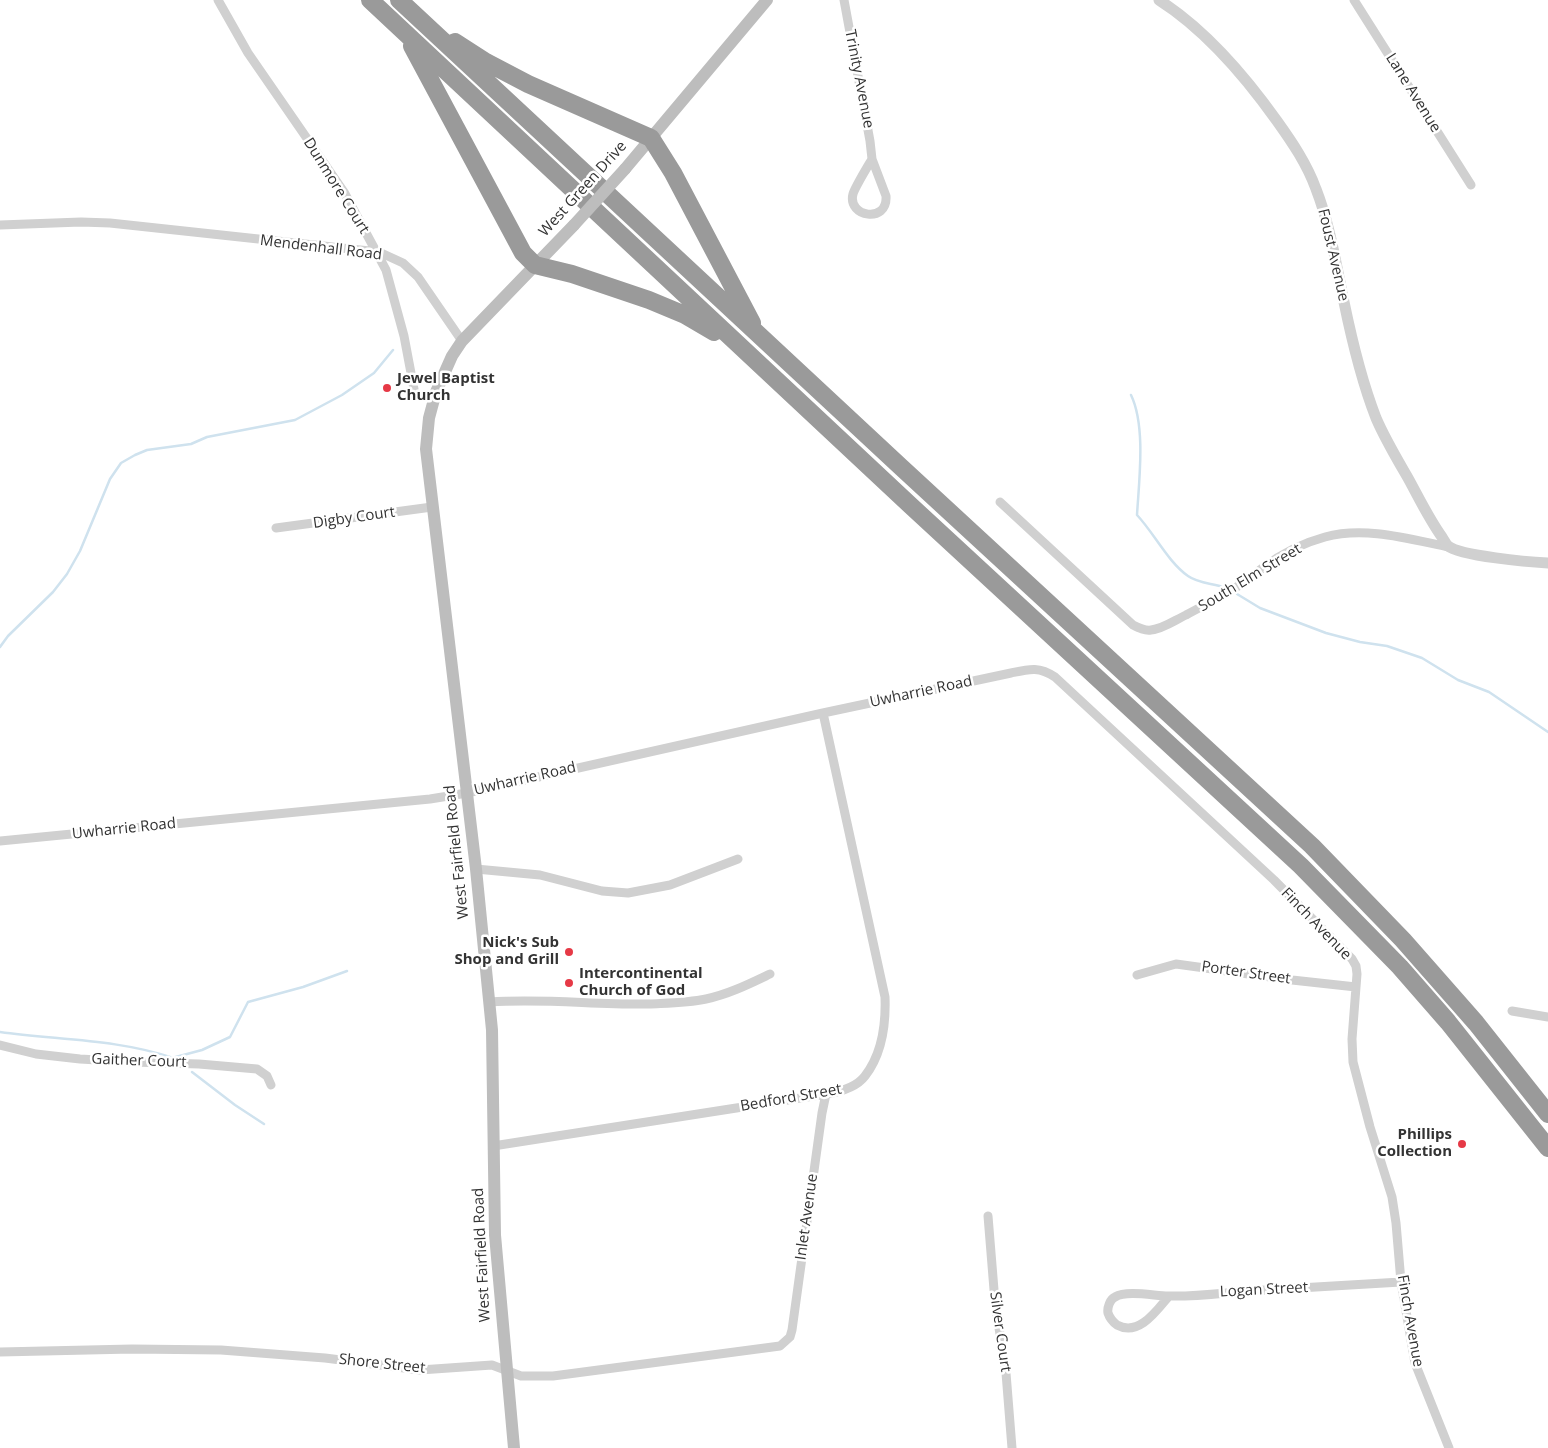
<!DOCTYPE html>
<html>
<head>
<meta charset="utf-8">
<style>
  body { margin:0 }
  canvas { display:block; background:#fff }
</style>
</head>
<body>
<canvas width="1548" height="1448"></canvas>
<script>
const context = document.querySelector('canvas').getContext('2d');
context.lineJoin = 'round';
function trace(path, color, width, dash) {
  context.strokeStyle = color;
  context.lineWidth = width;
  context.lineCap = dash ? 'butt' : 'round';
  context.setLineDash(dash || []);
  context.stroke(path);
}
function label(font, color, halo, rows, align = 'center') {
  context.font = font + ' "Open Sans",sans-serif';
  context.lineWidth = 5;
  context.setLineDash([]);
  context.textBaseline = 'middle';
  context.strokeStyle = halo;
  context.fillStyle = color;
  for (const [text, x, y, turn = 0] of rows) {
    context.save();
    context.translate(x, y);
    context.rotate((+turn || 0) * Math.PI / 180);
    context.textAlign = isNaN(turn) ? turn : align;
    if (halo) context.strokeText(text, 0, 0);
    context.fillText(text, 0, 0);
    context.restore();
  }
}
const stream = new Path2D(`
  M1131,395C1146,426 1139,481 1137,515C1154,533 1168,562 1188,576C1199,584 1214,583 1226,588
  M1237,594L1260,608L1326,633L1360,642L1387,646L1422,658L1458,680L1489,692L1548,732
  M0,647L8,636L53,592L67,574L80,551L110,479L121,463L135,455L147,450L191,444L207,437L295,420L342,395L374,373L393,350
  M0,1032C56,1040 119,1039 173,1058
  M172,1058L202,1050L230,1037L248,1002L303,987L347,971
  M192,1072L235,1105L264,1124`);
const minor = new Path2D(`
  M218,0L248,53L344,192L386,270L404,336L414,389
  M844,0L870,141L872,159L886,196C888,224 847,217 853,194C855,187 868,166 872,159
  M1354,0L1471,185
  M0,225L81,222L110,223L379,252L403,263L418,277L462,341
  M1000,502L1133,625C1139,628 1145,631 1151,630C1163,629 1175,620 1186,615C1206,604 1227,594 1246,581C1252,577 1257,572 1264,567C1281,554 1303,543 1325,537C1365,526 1409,539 1449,547
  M276,528L432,507
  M0,841L430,799L467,793L823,713L1011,673C1029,669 1039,666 1055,677L1274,880L1352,959L1356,966L1357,974L1352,1039L1353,1062L1370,1127L1392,1197L1396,1223L1401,1282L1415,1363L1449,1448
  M476,869L540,875L602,891L628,893L670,885L738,859
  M1137,975L1176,964L1292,980L1356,987
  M490,1002C543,998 596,1005 649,1004C668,1003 687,1003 706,999C729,994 749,984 770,974
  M1512,1011L1548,1017
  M0,1045L36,1054L80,1059L133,1062L199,1064L257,1069L267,1076L271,1085
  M493,1146L826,1094C839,1092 856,1088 865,1076C882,1054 886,1024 885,997L823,713
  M988,1216L995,1302L1006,1373L1012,1448
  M1169,1296C1157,1310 1139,1337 1117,1325C1113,1322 1110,1319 1108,1313C1107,1308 1110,1299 1115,1297C1127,1290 1155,1296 1168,1296C1195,1297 1222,1293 1248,1291C1299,1288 1350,1285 1401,1282
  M0,1352L132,1349L221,1350L325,1358L420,1370L492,1365L521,1376H553L780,1346L790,1337L792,1330L822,1113L826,1094`);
const tertiary = new Path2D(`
  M1159,0C1206,30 1245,76 1277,121C1292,142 1307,164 1316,189C1330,225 1336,264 1344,302C1352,341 1362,382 1376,418C1385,439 1397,459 1408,478C1419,498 1429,519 1442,537C1444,540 1446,544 1448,546C1460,556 1530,562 1548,563`);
const secondary = new Path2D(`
  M625,169L767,0
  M514,1448L495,1235L492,1030L476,869L426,449L429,418L436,392L452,356L462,341L574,225`);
const motorway = new Path2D(`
  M370,0L910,505L1301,866L1400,967L1448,1022L1548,1148
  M399,0L902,468L1312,846L1403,940L1476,1023L1548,1114
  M455,42L486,62L528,84L651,138L673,173L752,323
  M412,46L523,253L535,265L572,274L649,300L685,315L714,332`);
const secondaryBridge = new Path2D(`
  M574,225L625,169`);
const markers = [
  [387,388,5,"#e63946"],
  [569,952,5,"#e63946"],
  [569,983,5,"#e63946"],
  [1462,1144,5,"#e63946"]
];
const streetNames = [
  ["Trinity Avenue",859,79,79],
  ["Lane Avenue",1413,93,58],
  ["Dunmore Court",336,186,58],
  ["West Green Drive",583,189,-48],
  ["Mendenhall Road",321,248,7],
  ["Foust Avenue",1333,255,77],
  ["Digby Court",354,518,-8],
  ["South Elm Street",1250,578,-31],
  ["Uwharrie Road",921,692,-12],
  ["Uwharrie Road",525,779,-13],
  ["Uwharrie Road",124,829,-6],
  ["West Fairfield Road",457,852,-96],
  ["Finch Avenue",1316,924,46],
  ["Porter Street",1246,973,8],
  ["Gaither Court",139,1061,2],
  ["Bedford Street",791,1098,-10],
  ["Inlet Avenue",807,1217,-82],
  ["West Fairfield Road",482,1255,-93],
  ["Logan Street",1264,1290,-3],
  ["Finch Avenue",1410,1321,80],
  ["Silver Court",1000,1332,82],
  ["Shore Street",382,1364,6]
];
const poiNames = [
  ["Jewel Baptist",397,379],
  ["Church",397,396],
  ["Nick's Sub",559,943,"right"],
  ["Shop and Grill",559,960,"right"],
  ["Intercontinental",579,974],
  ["Church of God",579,991],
  ["Phillips",1452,1135,"right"],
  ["Collection",1452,1152,"right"]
];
trace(stream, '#cfe2ee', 2.5);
trace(minor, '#d0d0d0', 9);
trace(tertiary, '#d0d0d0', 11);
trace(secondary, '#bdbdbd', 12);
trace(motorway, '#9a9a9a', 18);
trace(secondaryBridge, '#bdbdbd', 12);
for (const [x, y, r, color] of markers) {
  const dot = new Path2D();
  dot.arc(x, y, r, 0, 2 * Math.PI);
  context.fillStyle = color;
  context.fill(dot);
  trace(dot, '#fff', 2);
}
label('15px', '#333', '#fff', streetNames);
label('bold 15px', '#333', '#fff', poiNames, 'left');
</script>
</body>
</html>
